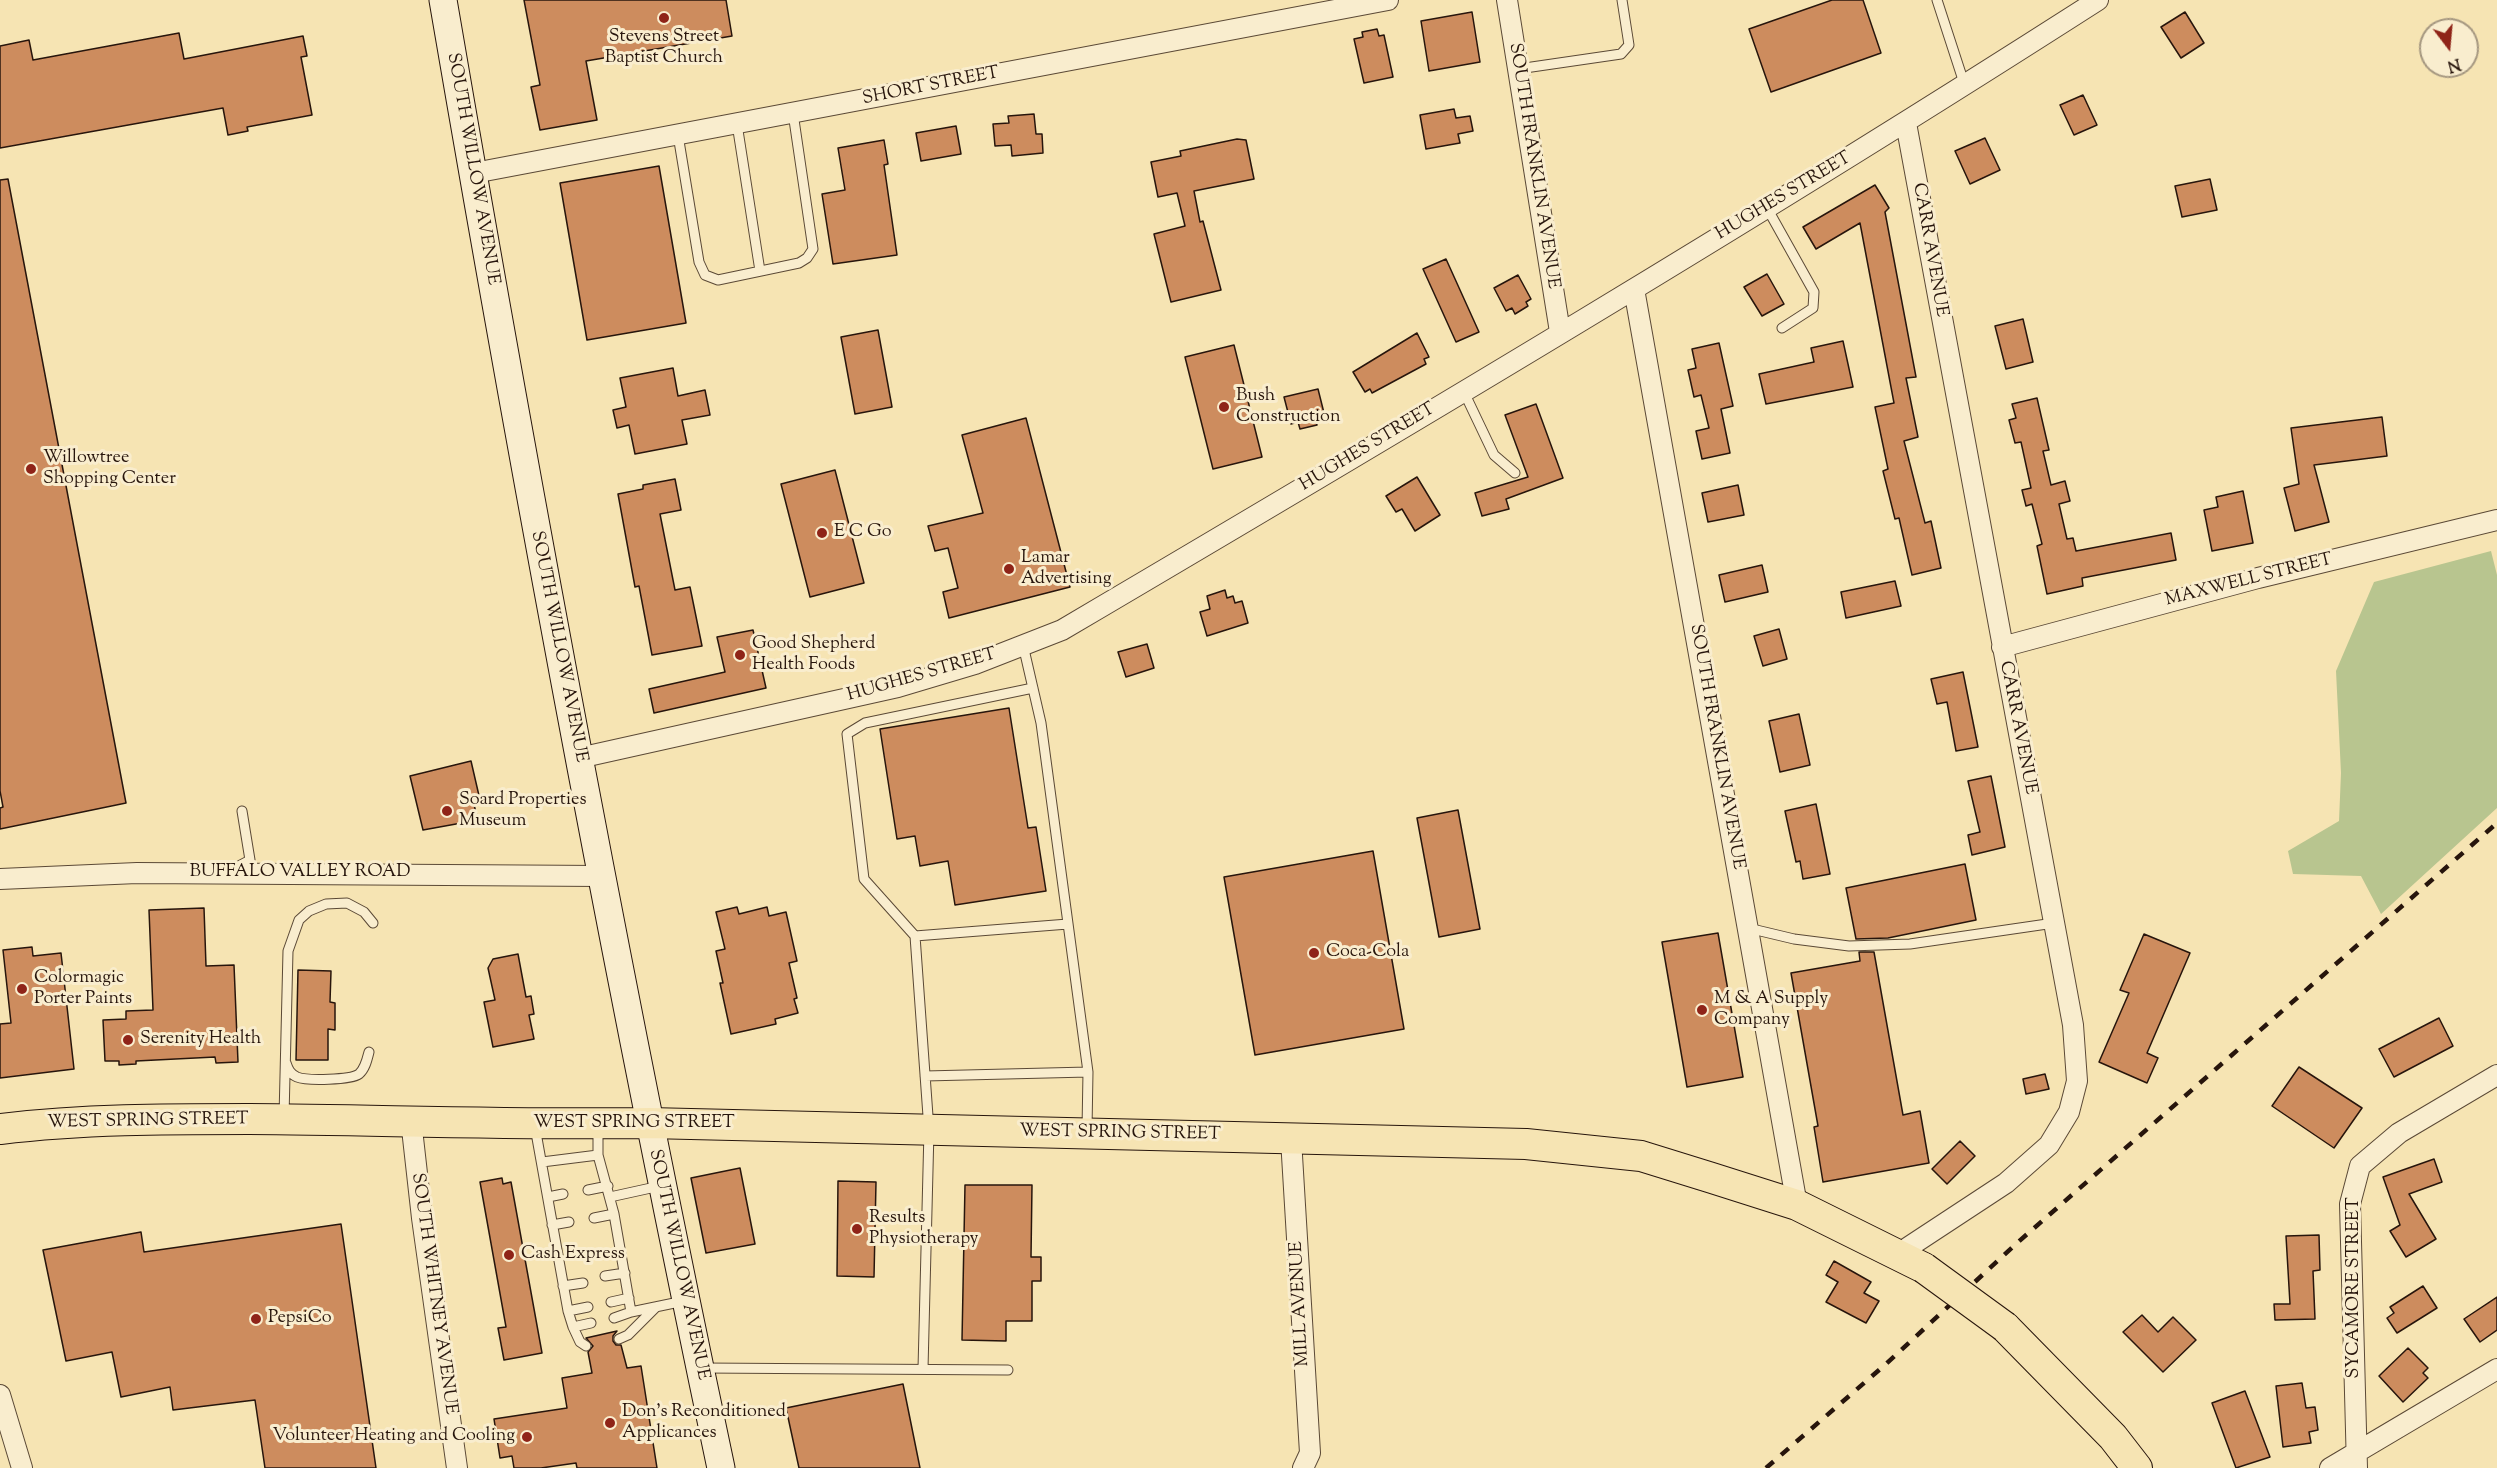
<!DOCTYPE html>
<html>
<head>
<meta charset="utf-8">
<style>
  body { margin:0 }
  #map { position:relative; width:2497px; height:1468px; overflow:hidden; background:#f6e4b3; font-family:"Sorts Mill Goudy",serif }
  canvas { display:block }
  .north { position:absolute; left:2419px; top:18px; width:60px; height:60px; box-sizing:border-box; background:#f9edce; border:2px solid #a59780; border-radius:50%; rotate:164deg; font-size:16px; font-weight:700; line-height:24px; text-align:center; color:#27150c }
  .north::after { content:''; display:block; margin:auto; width:21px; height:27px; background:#8f2418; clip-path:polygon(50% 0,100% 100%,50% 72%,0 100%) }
</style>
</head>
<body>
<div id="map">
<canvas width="2497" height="1468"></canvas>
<div class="north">N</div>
</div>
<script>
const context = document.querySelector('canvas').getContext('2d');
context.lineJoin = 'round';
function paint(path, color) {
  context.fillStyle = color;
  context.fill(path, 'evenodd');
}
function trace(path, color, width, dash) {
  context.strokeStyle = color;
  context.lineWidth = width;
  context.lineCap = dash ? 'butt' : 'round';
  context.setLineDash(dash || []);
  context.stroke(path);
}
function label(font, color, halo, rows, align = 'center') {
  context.font = font + ' "Sorts Mill Goudy",serif';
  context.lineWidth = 6;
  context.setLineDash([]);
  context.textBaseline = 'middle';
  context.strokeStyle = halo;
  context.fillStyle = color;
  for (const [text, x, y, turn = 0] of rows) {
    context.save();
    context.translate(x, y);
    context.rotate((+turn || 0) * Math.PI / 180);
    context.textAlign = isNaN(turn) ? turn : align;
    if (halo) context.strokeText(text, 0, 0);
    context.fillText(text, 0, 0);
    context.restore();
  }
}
const green = new Path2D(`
  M2491,551L2497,575V808L2381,914L2361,876L2293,874L2288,851L2339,821L2341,773L2336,671L2374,582Z`);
const building = new Path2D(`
  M524,0H726L732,36L586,61L597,120L540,130L531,87L540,85Z
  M1832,0H1863L1881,53L1771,92L1749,29Z
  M1472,12L1480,62L1429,71L1421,21Z
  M2185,12L2204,43L2181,58L2161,27Z
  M1377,29L1379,36L1384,35L1393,77L1364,83L1354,39L1363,37L1362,32Z
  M179,33L184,59L303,36L307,56L301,57L312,115L247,127L248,131L228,135L223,108L0,148V46L29,40L33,60Z
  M2083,95L2097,125L2074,135L2060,105Z
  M1454,109L1456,118L1470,116L1473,131L1458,134L1460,143L1426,149L1420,115Z
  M1034,114L1036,134H1042L1043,153L1012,156L1011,145L995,146L993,124L1009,123L1008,116Z
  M956,126L961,154L921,161L916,133Z
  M1985,138L2000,170L1970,184L1955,151Z
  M1237,139L1246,140L1254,179L1194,191L1200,222L1203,221L1221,290L1171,302L1154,234L1185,226L1177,193L1158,197L1151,162L1181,156L1180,151Z
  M884,140L888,164L884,165L897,255L833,264L822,194L845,190L838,148Z
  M659,166L686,323L587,340L560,183Z
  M8,179L126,803L0,829V808L3,807L0,791V180Z
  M2210,179L2217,210L2182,217L2175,186Z
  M1875,185L1889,208L1885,212L1916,377L1906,378L1918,437L1904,441L1925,523L1931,521L1941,568L1912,575L1899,518L1895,519L1883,471L1888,469L1875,407L1894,403L1860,223L1816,249L1803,227Z
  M1446,259L1479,332L1456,342L1423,269Z
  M1767,274L1784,304L1762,316L1744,287Z
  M1518,275L1531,299L1526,302L1528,306L1515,314L1512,308L1506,311L1494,288Z
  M2023,319L2033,362L2006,369L1995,326Z
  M878,330L892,407L855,414L841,337Z
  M1417,333L1429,357L1424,359L1426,364L1372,393L1370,389L1365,392L1353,372Z
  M1843,341L1853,387L1766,404L1759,374L1814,362L1811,348Z
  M1719,343L1733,406L1721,409L1730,453L1702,459L1696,431L1709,428L1701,395L1694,397L1688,370L1696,368L1692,349Z
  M1234,345L1262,457L1213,469L1185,357Z
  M673,368L678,396L705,390L710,415L682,420L687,444L635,454L629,425L617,428L613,410L626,407L620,378Z
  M1318,389L1325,417L1315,419L1317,425L1300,429L1298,422L1291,424L1284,397Z
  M2037,398L2049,450L2043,451L2051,485L2065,481L2070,501L2059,504L2067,539L2073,538L2076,551L2171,533L2176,560L2082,578L2083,586L2047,594L2037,546L2042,544L2032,504L2026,506L2022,490L2031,488L2021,442L2015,443L2009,420L2016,418L2012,404Z
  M1536,404L1563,478L1506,499L1509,509L1482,516L1475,493L1528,477L1505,415Z
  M2382,417L2387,456L2314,465L2329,522L2295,531L2284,488L2299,484L2291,428Z
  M1026,418L1070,587L949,618L943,592L958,588L948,548L935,551L928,526L983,513L962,435Z
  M835,470L864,583L810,597L781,484Z
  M1417,477L1440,515L1415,531L1402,509L1396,512L1386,496Z
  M675,479L681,510L660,514L675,590L690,587L702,646L652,655L639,586L635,587L618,494L643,489V485Z
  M1738,485L1744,515L1708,522L1702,493Z
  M2243,491L2253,543L2212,551L2204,510L2218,507L2216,497Z
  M1762,565L1768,592L1725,602L1719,575Z
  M1895,581L1901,606L1846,618L1841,592Z
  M1225,590L1227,598L1233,596L1235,603L1242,601L1248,623L1207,636L1200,612L1210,609L1207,596Z
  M1779,629L1787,659L1763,666L1754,636Z
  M753,630L766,688L654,713L649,689L725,672L717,637Z
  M1147,644L1154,668L1126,677L1118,652Z
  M1963,672L1978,747L1956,751L1947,702L1937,704L1931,679Z
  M1009,708L1028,828L1036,827L1046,891L955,905L948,861L920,866L915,836L897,839L880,729Z
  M1799,714L1810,765L1780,772L1769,721Z
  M471,761L480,800L473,801L478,820L423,830L410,776Z
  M1991,776L2005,847L1972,855L1968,835L1980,832L1968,781Z
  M1816,804L1830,874L1803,879L1800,861L1796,862L1785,811Z
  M1458,810L1480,929L1439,937L1417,818Z
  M1373,851L1404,1029L1255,1055L1224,877Z
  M1965,864L1976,920L1888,938L1856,939L1846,888Z
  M737,907L739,914L767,907L769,916L786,912L797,961L789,963L797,998L794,999L798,1013L775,1019L776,1024L731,1034L720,983H723L716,951L725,949L716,912Z
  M204,908L206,966L234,965L238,1062L216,1063L215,1057L136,1061V1064L119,1065V1061H105L103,1020L126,1019V1011L153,1010L149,910Z
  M1718,933L1743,1077L1687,1087L1662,942Z
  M2144,934L2190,953L2147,1053L2158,1058L2147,1083L2099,1062L2129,993L2120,990Z
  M32,947L33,956L61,953L74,1069L0,1078V1024L11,1023L3,950Z
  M1859,952H1874L1903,1115L1920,1111L1929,1163L1823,1182L1814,1127L1818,1126L1791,973L1860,961Z
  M518,954L526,997L531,996L534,1014L529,1015L534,1039L493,1047L484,1002L495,1000L488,968L493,959Z
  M298,970L331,971L330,1002L335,1003V1030L328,1029V1060H296Z
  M2439,1018L2453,1046L2394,1077L2379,1049Z
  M2299,1067L2362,1108L2334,1148L2272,1106Z
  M2045,1074L2049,1089L2026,1094L2023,1079Z
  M1960,1141L1975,1156L1947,1184L1932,1169Z
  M2434,1159L2442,1182L2409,1194L2436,1239L2406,1257L2390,1231L2400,1225L2383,1177Z
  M740,1168L755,1244L706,1253L691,1178Z
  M502,1178L503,1184L511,1182L542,1353L504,1360L498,1328L506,1327L480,1182Z
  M838,1181L876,1182L874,1277L837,1276Z
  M965,1185H1032L1031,1257H1041V1281H1032V1321H1006V1341L962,1340Z
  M341,1224L376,1468H265L255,1400L173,1410L170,1387L121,1397L112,1352L66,1361L43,1250L141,1232L144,1252Z
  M2319,1235L2320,1270L2313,1271L2315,1319L2275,1320L2274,1304H2290L2286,1236Z
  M1834,1261L1871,1282L1864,1293L1879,1301L1866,1323L1826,1302L1838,1282L1826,1275Z
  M2423,1286L2437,1308L2397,1333L2387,1318L2394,1313L2390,1307Z
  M2497,1297V1330L2480,1342L2464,1319Z
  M2142,1315L2158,1332L2173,1317L2196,1340L2163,1372L2123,1332Z
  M617,1331L613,1336V1341L616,1345H621L627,1368L641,1366L657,1468H577L576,1463L541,1468H514L512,1456L500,1458L494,1419L567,1408L562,1378L592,1373L588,1352L593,1346L586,1338Z
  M2408,1348L2428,1368L2423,1373L2428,1378L2403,1402L2379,1376Z
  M2302,1383L2306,1408L2315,1407L2318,1430L2309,1432L2311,1443L2283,1447L2276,1386Z
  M903,1384L920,1468H799L786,1408Z
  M2245,1391L2270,1457L2236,1468L2212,1403Z`);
const service = new Path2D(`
  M1937,0L1965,86
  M1518,69L1621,54L1629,45L1622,0
  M737,124L760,271
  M678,135L699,262L705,275L718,280L799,263L807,258L813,249L793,113
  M1767,208L1814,292L1813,308L1782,328
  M1463,390L1494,455L1515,473
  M1023,645L1041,723L1088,1072L1087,1129
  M233,869L250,860L242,811
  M1748,928L1794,939L1849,946L1910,944L2054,923
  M915,936L1068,924
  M286,1063C288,1069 290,1074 297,1077C307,1081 351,1080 359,1074C365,1069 367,1060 369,1052
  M925,1076L1088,1072
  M284,1117L288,951L299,920L309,911L326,904L347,903L364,912L373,923
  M598,1126V1155L614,1214L631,1312
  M535,1127L568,1311L573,1327L591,1323
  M542,1162L598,1155
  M588,1190L608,1186
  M548,1197L563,1194
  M610,1197L660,1186
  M594,1218L614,1214
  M552,1225L569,1222
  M605,1276L625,1273
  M563,1286L583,1283
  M611,1302L629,1298
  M568,1311L588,1307
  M614,1318L631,1312L684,1301
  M573,1327L580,1342L586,1346
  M619,1339L628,1335L656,1307
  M702,1368L1008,1370
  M923,1369L929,1130L915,936L864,879L847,734L865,723L1033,688`);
const minor = new Path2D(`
  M1507,0L1560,332
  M474,173L1388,0
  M1634,289L1797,1205
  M2002,647L2258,578L2497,520
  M579,758L898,687L975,664L1062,630C1410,425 1758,218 2098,0
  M0,879L137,873L600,876
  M411,1120L422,1218L457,1468
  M1291,1139L1310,1453L1303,1468
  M1898,1254L2006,1183L2049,1145L2069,1112L2077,1081L2073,1025L1906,123
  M0,1395L22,1468
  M2330,1468L2497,1369
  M2357,1468L2350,1204L2360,1166L2399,1133L2497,1075`);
const secondary = new Path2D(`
  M443,0C527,491 618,981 721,1468`);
const primary = new Path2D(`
  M0,1129C83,1119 166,1119 249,1119C382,1120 516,1125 649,1123L1526,1144L1641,1156L1712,1178L1797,1205L1924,1268
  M2005,1327L2113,1437L2137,1468`);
const rail = new Path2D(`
  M1766,1468L1886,1364L2017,1243L2497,823`);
const primaryBridge = new Path2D(`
  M1924,1268L2005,1327`);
const markers = [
  [664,18,6,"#8f2418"],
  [1224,407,6,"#8f2418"],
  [31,469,6,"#8f2418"],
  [822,533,6,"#8f2418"],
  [1009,569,6,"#8f2418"],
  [740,655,6,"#8f2418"],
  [447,811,6,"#8f2418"],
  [1314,953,6,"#8f2418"],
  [22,989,6,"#8f2418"],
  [1702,1010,6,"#8f2418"],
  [128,1040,6,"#8f2418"],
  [857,1229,6,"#8f2418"],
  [509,1255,6,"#8f2418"],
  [256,1319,6,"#8f2418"],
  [610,1423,6,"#8f2418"],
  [527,1437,6,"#8f2418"]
];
const poiNames = [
  ["Stevens Street",664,38,"center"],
  ["Baptist Church",664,59,"center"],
  ["Bush",1236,397],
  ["Construction",1236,418],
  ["Willowtree",43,459],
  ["Shopping Center",43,480],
  ["E C Go",834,533],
  ["Lamar",1021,559],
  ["Advertising",1021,580],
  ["Good Shepherd",752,645],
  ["Health Foods",752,666],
  ["Soard Properties",459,801],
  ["Museum",459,822],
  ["Coca-Cola",1326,953],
  ["Colormagic",34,979],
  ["Porter Paints",34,1000],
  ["M & A Supply",1714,1000],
  ["Company",1714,1021],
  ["Serenity Health",140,1040],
  ["Results",869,1219],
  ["Physiotherapy",869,1240],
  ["Cash Express",521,1255],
  ["PepsiCo",268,1319],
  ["Don's Reconditioned",622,1413],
  ["Applicances",622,1434],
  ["Volunteer Heating and Cooling",515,1437,"right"]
];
const streetNames = [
  ["SHORT STREET",931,87,-11],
  ["SOUTH FRANKLIN AVENUE",1533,166,81],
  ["SOUTH WILLOW AVENUE",472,169,80],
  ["HUGHES STREET",1784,197,-31],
  ["CARR AVENUE",1929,250,80],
  ["HUGHES STREET",1368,448,-31],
  ["MAXWELL STREET",2249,581,-14],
  ["SOUTH WILLOW AVENUE",558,647,79],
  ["HUGHES STREET",922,676,-16],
  ["CARR AVENUE",2017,728,79],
  ["SOUTH FRANKLIN AVENUE",1716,747,80],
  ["BUFFALO VALLEY ROAD",300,873],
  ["WEST SPRING STREET",148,1122,-1],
  ["WEST SPRING STREET",634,1124],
  ["WEST SPRING STREET",1120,1134,1],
  ["SOUTH WILLOW AVENUE",678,1265,78],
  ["SYCAMORE STREET",2355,1288,-90],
  ["SOUTH WHITNEY AVENUE",433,1294,82],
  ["MILL AVENUE",1301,1304,-93]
];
paint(green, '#b8c58f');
paint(building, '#cd8c5e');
trace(building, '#27150c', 1.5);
trace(service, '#5b4936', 11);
trace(minor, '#5b4936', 22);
trace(secondary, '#27150c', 29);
trace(primary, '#27150c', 32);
trace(service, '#f9edce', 9);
trace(minor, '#f9edce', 20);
trace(secondary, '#f9edce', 27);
trace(primary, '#f6e4b3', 30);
trace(rail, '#27150c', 4.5, [10, 10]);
trace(primaryBridge, '#27150c', 32, []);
trace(primaryBridge, '#f6e4b3', 30);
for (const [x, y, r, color] of markers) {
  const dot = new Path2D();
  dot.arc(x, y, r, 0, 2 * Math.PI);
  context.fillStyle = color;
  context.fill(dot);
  trace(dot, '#f9edce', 2);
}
label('18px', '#27150c', '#f9edce', poiNames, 'left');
label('18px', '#27150c', '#f9edce', streetNames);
</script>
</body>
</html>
